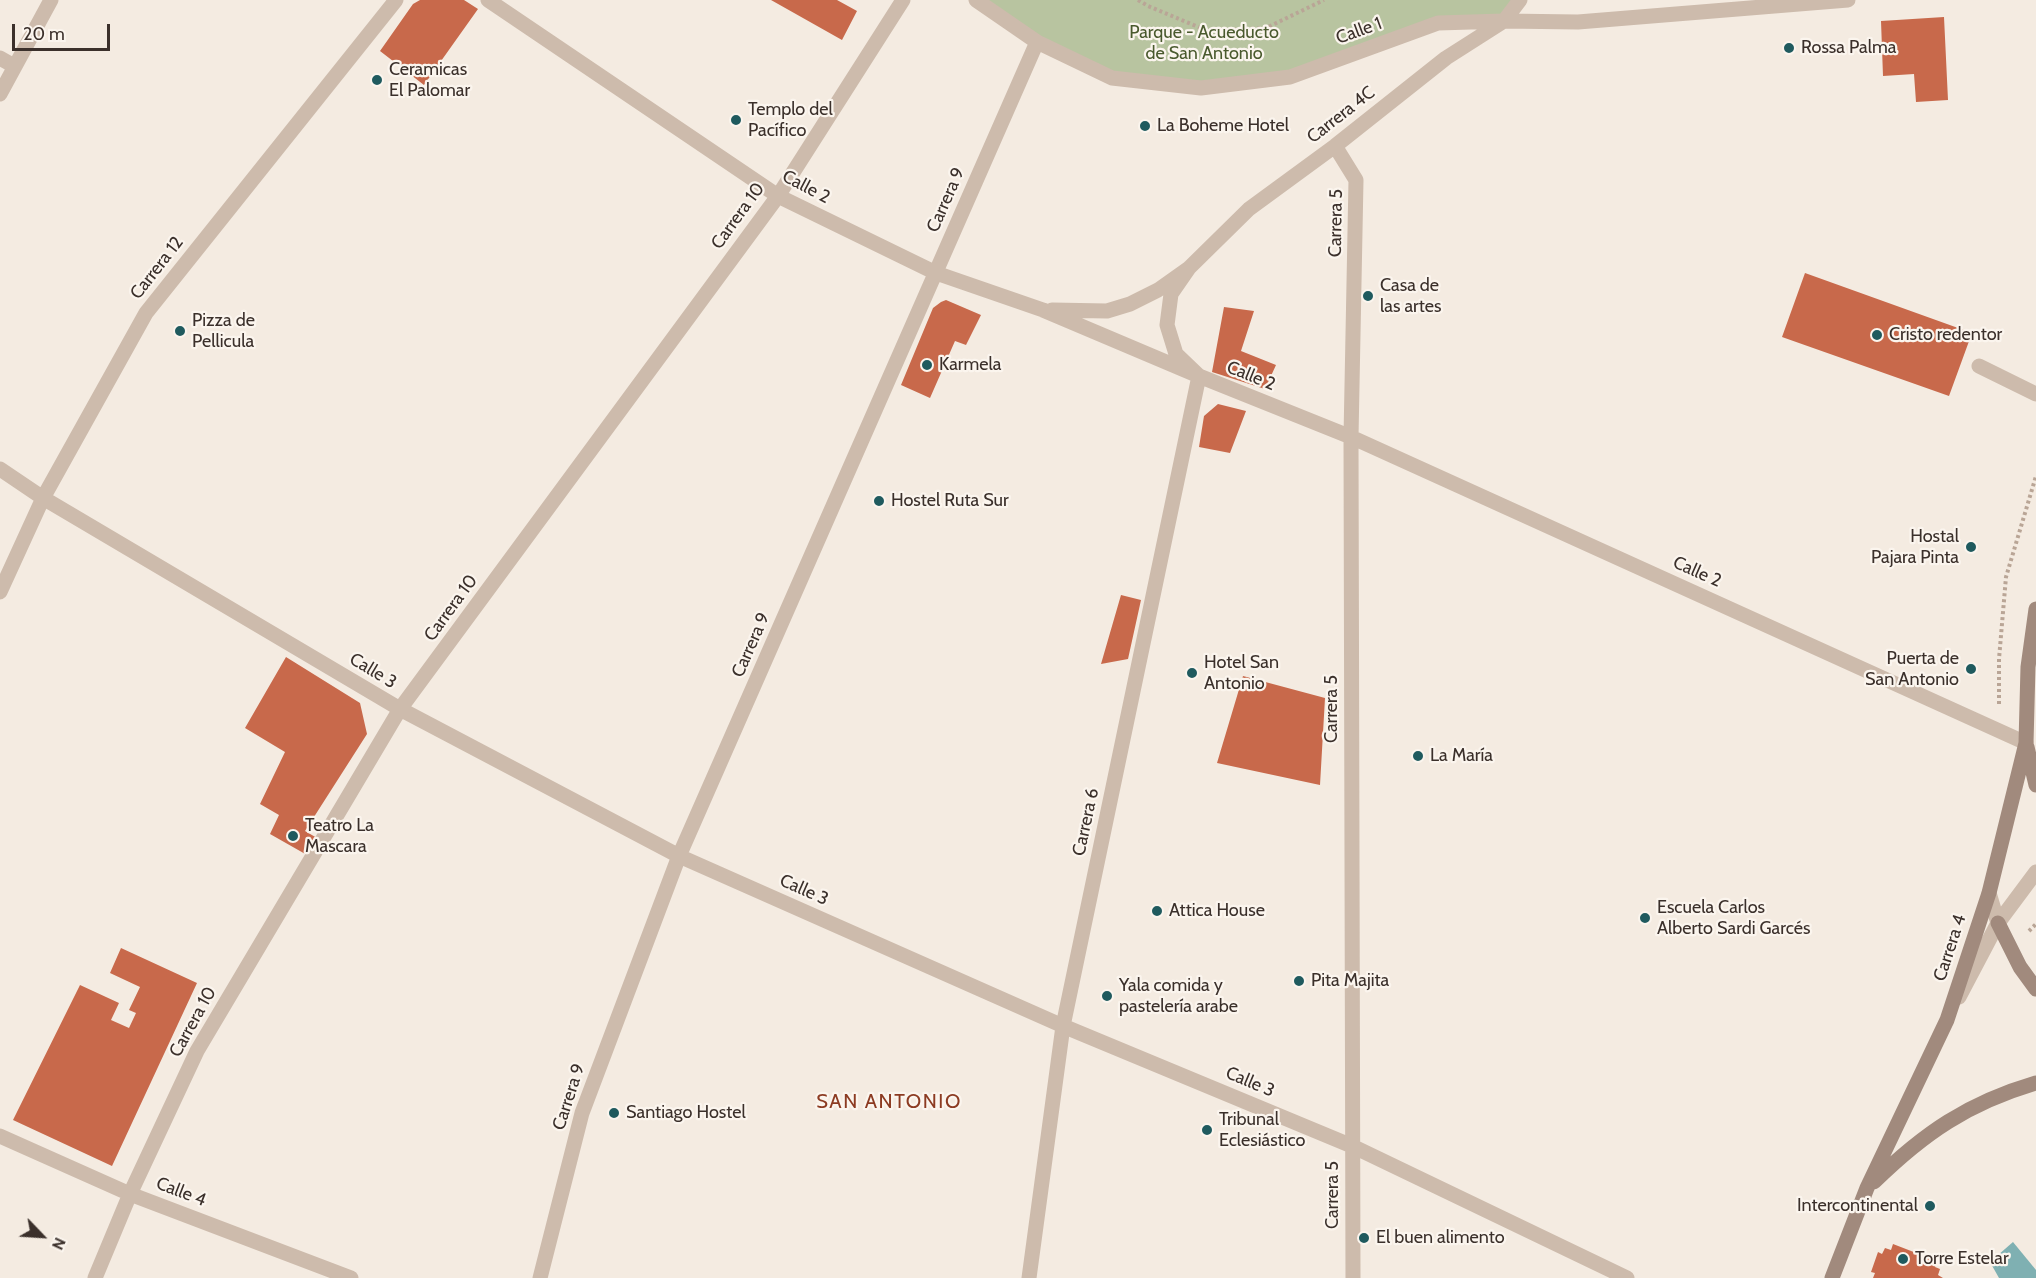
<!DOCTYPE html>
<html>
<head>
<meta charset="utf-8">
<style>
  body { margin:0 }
  #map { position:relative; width:2036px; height:1278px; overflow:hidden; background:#f4ebe1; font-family:Cabin,sans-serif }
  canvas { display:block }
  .north { position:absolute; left:12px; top:1206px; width:60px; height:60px; -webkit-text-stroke:4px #fbf5ee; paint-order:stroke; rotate:115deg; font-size:16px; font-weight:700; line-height:24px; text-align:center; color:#3b302b }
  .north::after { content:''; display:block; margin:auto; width:21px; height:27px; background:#3b302b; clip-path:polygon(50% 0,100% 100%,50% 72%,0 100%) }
  .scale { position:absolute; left:12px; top:24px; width:98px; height:27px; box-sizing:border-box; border:3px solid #3b302b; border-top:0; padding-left:8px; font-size:18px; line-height:21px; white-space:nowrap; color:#3b302b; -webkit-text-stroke:4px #fbf5ee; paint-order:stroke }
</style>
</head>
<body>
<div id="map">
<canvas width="2036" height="1278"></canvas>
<div class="north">N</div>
<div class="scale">20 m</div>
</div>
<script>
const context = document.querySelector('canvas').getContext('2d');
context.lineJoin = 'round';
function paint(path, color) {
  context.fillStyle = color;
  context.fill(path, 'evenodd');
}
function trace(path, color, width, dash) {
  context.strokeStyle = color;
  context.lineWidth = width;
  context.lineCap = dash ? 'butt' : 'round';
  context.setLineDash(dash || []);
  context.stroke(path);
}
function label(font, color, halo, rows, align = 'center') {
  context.font = font + ' Cabin,sans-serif';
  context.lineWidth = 4.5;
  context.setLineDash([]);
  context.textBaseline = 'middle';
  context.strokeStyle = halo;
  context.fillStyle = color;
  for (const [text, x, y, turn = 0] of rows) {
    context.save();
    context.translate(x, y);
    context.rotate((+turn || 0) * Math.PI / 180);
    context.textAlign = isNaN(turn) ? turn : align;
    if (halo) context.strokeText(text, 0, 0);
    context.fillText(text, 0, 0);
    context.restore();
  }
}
const green = new Path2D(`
  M976,0H1520L1504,21L1438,23L1290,77L1201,88L1112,78Z`);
const water = new Path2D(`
  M2013,1242L2036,1270V1278H1999L1990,1262Z`);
const building = new Path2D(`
  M420,0H464L478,9L424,85L380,51L413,4Z
  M771,0H837L857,11L842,40Z
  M1944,17L1948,100L1916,102L1914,74L1883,76L1881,21Z
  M1805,273L1972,333L1949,396L1782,337Z
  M946,300L981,315L966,345L955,341L930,398L901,385L933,308L941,302Z
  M1224,307L1254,311L1241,351L1276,365L1265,389L1212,372Z
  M1218,404L1246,411L1230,453L1199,447L1204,416Z
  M1121,595L1141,600L1128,659L1101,664Z
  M286,657L360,703L367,734L305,831L317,838L307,855L270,834L279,815L260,804L285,752L245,728Z
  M1243,676L1325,698L1320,785L1217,763Z
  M121,948L197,983L112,1166L13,1120L80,985L119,1003L111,1020L129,1028L136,1013L129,1010L140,987L110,973Z
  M1893,1244L1937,1261L1935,1267L1940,1269L1938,1275L1943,1278H1873L1875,1273L1871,1272L1878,1252L1882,1254L1885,1248L1891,1250Z`);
const path = new Path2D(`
  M1138,0L1148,6L1208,31L1266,28L1324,0
  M1999,704V659L2006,577L2036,476
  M2029,931L2036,924`);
const service = new Path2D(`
  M1979,366L2036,394`);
const minor = new Path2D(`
  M488,0L778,196L936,273L1043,310L1199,376L1351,437L2026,743
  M976,0L1037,42L1112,78L1201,88L1290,77L1438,23L1504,21L1578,22L1848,0
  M0,58L14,66
  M0,94L51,0
  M1335,146L1356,180L1351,437L1353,1278
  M1052,310L1107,311L1130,304L1158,290L1189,268L1249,209L1335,146L1446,58L1504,21L1520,0
  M0,469L43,498L400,709L679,856L1063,1026L1352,1146L1627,1278
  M0,592L43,498L146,313L396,0
  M1959,997L1998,923L2036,872
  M0,1136L130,1194L351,1278
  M95,1278L130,1194L197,1051L400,709L778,196L903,0
  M540,1278L582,1113L679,856L1037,42
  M1029,1278L1063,1026L1199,376L1176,354L1167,325L1171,294L1189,268`);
const tertiary = new Path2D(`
  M1989,893L1998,923`);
const secondary = new Path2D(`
  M2027,747L2036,785
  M1998,923L2020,967L2036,989
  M1874,1182C1924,1133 1968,1103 2036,1083
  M1832,1278L1867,1188L1947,1020L1989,893L2026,743L2028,667L2036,609`);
const markers = [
  [1789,48,6,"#1f5a5e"],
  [377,80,6,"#1f5a5e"],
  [736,120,6,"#1f5a5e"],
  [1145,126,6,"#1f5a5e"],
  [1368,296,6,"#1f5a5e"],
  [180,331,6,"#1f5a5e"],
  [1877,335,6,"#1f5a5e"],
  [927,365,6,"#1f5a5e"],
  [879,501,6,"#1f5a5e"],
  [1971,547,6,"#1f5a5e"],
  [1971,669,6,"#1f5a5e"],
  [1192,673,6,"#1f5a5e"],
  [1418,756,6,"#1f5a5e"],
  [293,836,6,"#1f5a5e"],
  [1157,911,6,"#1f5a5e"],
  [1645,918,6,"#1f5a5e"],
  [1299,981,6,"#1f5a5e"],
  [1107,996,6,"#1f5a5e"],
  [614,1113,6,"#1f5a5e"],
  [1207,1130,6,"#1f5a5e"],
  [1930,1206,6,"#1f5a5e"],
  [1364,1238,6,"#1f5a5e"],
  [1903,1259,6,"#1f5a5e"]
];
const streetNames = [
  ["Calle 1",1359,31,-20],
  ["Carrera 4C",1341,115,-38],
  ["Calle 2",806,187,28],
  ["Carrera 9",946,200,-66],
  ["Carrera 10",738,216,-54],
  ["Carrera 5",1336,223,-89],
  ["Carrera 12",157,268,-52],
  ["Calle 2",1251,376,22],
  ["Calle 2",1697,572,24],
  ["Carrera 10",451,608,-54],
  ["Carrera 9",751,645,-66],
  ["Calle 3",373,671,31],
  ["Carrera 5",1332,709,-90],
  ["Carrera 6",1086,822,-78],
  ["Calle 3",804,890,24],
  ["Carrera 4",1950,948,-72],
  ["Carrera 10",193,1022,-61],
  ["Calle 3",1250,1082,23],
  ["Carrera 9",569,1097,-72],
  ["Calle 4",181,1192,21],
  ["Carrera 5",1333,1195,-90]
];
const parkNames = [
  ["Parque - Acueducto",1204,33],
  ["de San Antonio",1204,54]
];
const poiNames = [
  ["Rossa Palma",1801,48],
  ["Ceramicas",389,70],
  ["El Palomar",389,91],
  ["Templo del",748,110],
  ["Pacífico",748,131],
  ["La Boheme Hotel",1157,126],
  ["Casa de",1380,286],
  ["las artes",1380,307],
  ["Pizza de",192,321],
  ["Pellicula",192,342],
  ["Cristo redentor",1889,335],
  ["Karmela",939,365],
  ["Hostel Ruta Sur",891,501],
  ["Hostal",1959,537,"right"],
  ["Pajara Pinta",1959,558,"right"],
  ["Puerta de",1959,659,"right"],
  ["San Antonio",1959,680,"right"],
  ["Hotel San",1204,663],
  ["Antonio",1204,684],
  ["La María",1430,756],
  ["Teatro La",305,826],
  ["Mascara",305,847],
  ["Escuela Carlos",1657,908],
  ["Alberto Sardi Garcés",1657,929],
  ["Attica House",1169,911],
  ["Pita Majita",1311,981],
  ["Yala comida y",1119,986],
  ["pastelería arabe",1119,1007],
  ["Santiago Hostel",626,1113],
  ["Tribunal",1219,1120],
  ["Eclesiástico",1219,1141],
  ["Intercontinental",1918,1206,"right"],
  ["El buen alimento",1376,1238],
  ["Torre Estelar",1915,1259]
];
const neighbourhoodNames = [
  ["SAN ANTONIO",889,1102]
];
paint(green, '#b8c4a0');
paint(water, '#7fb0b2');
paint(building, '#c8694b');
trace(path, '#b9a596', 4, [3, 3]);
trace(service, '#cdbbac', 15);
trace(minor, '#cdbbac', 15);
trace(tertiary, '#cdbbac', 15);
trace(secondary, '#a18a7d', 15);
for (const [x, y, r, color] of markers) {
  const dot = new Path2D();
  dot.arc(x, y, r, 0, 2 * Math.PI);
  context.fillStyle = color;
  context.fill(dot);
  trace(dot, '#fbf5ee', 2);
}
label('18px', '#3b302b', '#fbf5ee', streetNames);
label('18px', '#4a5a2e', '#fbf5ee', parkNames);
label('18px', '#3b302b', '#fbf5ee', poiNames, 'left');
context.letterSpacing = '1.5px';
label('20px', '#8c3b22', '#fbf5ee', neighbourhoodNames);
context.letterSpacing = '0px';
</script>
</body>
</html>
